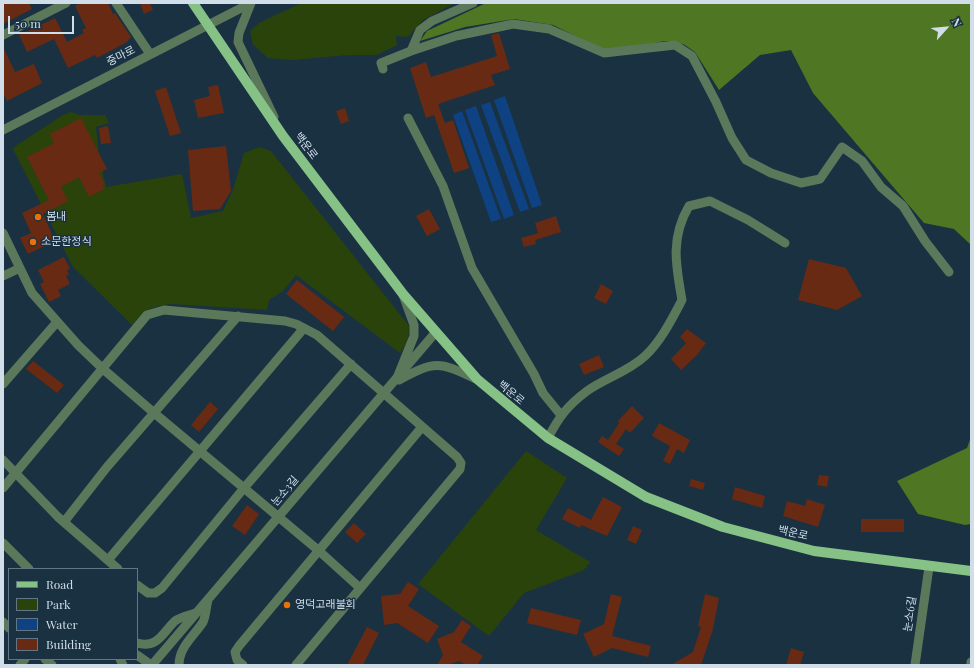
<!DOCTYPE html>
<html>
<head>
<meta charset="utf-8">
<style>
  body { margin:0 }
  #map { position:relative; width:974px; height:668px; overflow:hidden; background:#1a3142; font-family:"Playfair Display",serif }
  canvas { display:block }
  .frame { position:absolute; inset:0; border:4px solid #d0dee9; pointer-events:none }
  .legend { position:absolute; left:8px; top:568px; width:130px; height:92px; box-sizing:border-box; background:#1a3142; border:1px solid #637685; margin:0; padding:5px 7px; list-style:none; font-size:12px; color:#d0dee9 }
  .legend li { display:flex; align-items:center; gap:8px; height:20px }
  .legend b { width:20px; border:1px solid #637685 }
  .north { position:absolute; left:926px; top:8px; width:40px; height:40px; -webkit-text-stroke:3px #1a3142; paint-order:stroke; rotate:63deg; font-size:11px; font-weight:700; line-height:16px; text-align:center; color:#d0dee9 }
  .north::after { content:''; display:block; margin:auto; width:14px; height:18px; background:#d0dee9; clip-path:polygon(50% 0,100% 100%,50% 72%,0 100%) }
  .scale { position:absolute; left:8px; top:16px; width:66px; height:18px; box-sizing:border-box; border:2px solid #d0dee9; border-top:0; padding-left:5px; font-size:12px; line-height:14px; white-space:nowrap; color:#d0dee9; -webkit-text-stroke:3px #1a3142; paint-order:stroke }
</style>
</head>
<body>
<div id="map">
<canvas width="974" height="668"></canvas>
<div class="frame"></div>
<ul class="legend">
<li><b style="height:5px;background:#86c186"></b>Road</li>
<li><b style="height:11px;background:#2a430b"></b>Park</li>
<li><b style="height:11px;background:#0f4282"></b>Water</li>
<li><b style="height:11px;background:#682a12"></b>Building</li>
</ul>
<div class="north">N</div>
<div class="scale">50 m</div>
</div>
<script>
const context = document.querySelector('canvas').getContext('2d');
context.lineJoin = 'round';
function paint(path, color) {
  context.fillStyle = color;
  context.fill(path, 'evenodd');
}
function trace(path, color, width, dash) {
  context.strokeStyle = color;
  context.lineWidth = width;
  context.lineCap = dash ? 'butt' : 'round';
  context.setLineDash(dash || []);
  context.stroke(path);
}
function label(font, color, halo, rows, align = 'center') {
  context.font = font + ' "Playfair Display","Noto Sans KR",serif';
  context.lineWidth = 3;
  context.setLineDash([]);
  context.textBaseline = 'middle';
  context.strokeStyle = halo;
  context.fillStyle = color;
  for (const [text, x, y, turn = 0] of rows) {
    context.save();
    context.translate(x, y);
    context.rotate((+turn || 0) * Math.PI / 180);
    context.textAlign = isNaN(turn) ? turn : align;
    if (halo) context.strokeText(text, 0, 0);
    context.fillText(text, 0, 0);
    context.restore();
  }
}
const green = new Path2D(`
  M301,3H455L423,20L408,37L396,36L397,45L377,55H348L292,60L268,58L253,45L250,31L259,23Z
  M70,112L80,115H105L109,123L96,127L99,157L106,187L182,174L191,218L223,211L233,190L244,153L259,147L271,151L409,326C409,338 407,344 400,353L296,275L283,291L269,300L267,310L171,304C149,307 147,309 132,325L73,267L13,149L17,145L63,115Z
  M526,451L567,478L536,530L590,562L584,570L524,593L489,636L418,584Z`);
const forest = new Path2D(`
  M486,3H971V245L954,229L924,223L813,93L791,50L760,55L719,90L695,52L685,45L674,41H664L632,48L604,50L553,25L514,19L465,27L420,41L427,31Z
  M971,437V524L965,525L918,514L897,481L967,448Z`);
const water = new Path2D(`
  M505,96L542,205L532,208L494,100Z
  M490,102L529,209L520,212L481,105Z
  M476,106L514,215L504,219L465,110Z
  M462,111L501,219L491,222L453,115Z`);
const building = new Path2D(`
  M3,3H29L32,9L3,24Z
  M81,3H108L113,14L115,13L131,37L127,42L97,58L95,55L68,68L54,39L27,52L19,35L55,18L67,42L84,33L82,30L86,28L75,6Z
  M140,3H150L153,10L144,14Z
  M499,33L510,69L491,75L495,85L438,104L445,123L453,120L469,168L454,173L434,115L426,118L410,68L426,62L431,77L497,56L491,35Z
  M3,47L15,72L34,64L42,83L7,101L3,93Z
  M218,85L224,113L198,118L194,100L210,96L208,87Z
  M166,87L181,133L170,136L155,91Z
  M345,108L349,121L341,124L336,111Z
  M81,118L107,169L99,173L105,184L102,185L104,189L89,197L79,177L61,187L68,201L43,214L55,241L28,254L20,238L31,233L22,213L49,200L27,157L54,143L50,134Z
  M108,126L111,143L101,144L99,128Z
  M226,146L231,191L220,209L193,211L188,150Z
  M429,209L440,229L427,236L416,216Z
  M556,216L561,232L535,240L536,244L524,247L521,238L538,233L535,223Z
  M64,257L70,269L67,270L69,275L66,276L70,284L58,290L61,296L49,302L40,284L44,282L38,270Z
  M809,259L846,268L862,296L837,310L798,300Z
  M297,280L344,317L333,331L286,294Z
  M601,284L613,291L606,304L594,298Z
  M687,329L706,343L697,355L681,370L671,359L686,343L680,337Z
  M599,355L604,367L584,375L579,364Z
  M33,361L64,385L57,393L26,369Z
  M210,402L218,409L199,432L191,425Z
  M632,406L644,418L630,433L626,429L616,444L624,449L619,456L598,442L602,436L608,440L619,423L618,421Z
  M659,423L690,440L684,453L677,449L670,464L663,461L670,446L652,436Z
  M819,475L829,476L827,487L817,485Z
  M691,479L705,483L703,490L689,486Z
  M735,487L765,496L762,508L732,499Z
  M603,497L622,507L607,536L581,525L580,528L562,519L568,508L591,520Z
  M807,499L825,505L818,527L783,516L787,501L805,506Z
  M247,505L259,514L245,535L232,526Z
  M861,519H904V532H861Z
  M354,523L366,534L357,543L345,532Z
  M633,526L642,530L636,544L627,540Z
  M408,582L419,589L408,606L439,626L428,643L397,623L384,625L381,596L400,594Z
  M611,594L622,597L612,636L651,646L648,657L612,648L594,657L583,634L604,624Z
  M705,594L719,598L713,629L701,665H671L693,652L701,627L698,626Z
  M531,608L581,620L577,635L527,623Z
  M462,620L471,626L461,642L483,656L477,665H466L459,661L448,665H437L443,655L437,639L454,632Z
  M367,627L379,633L363,665H347Z
  M791,648L804,652L800,665H786Z`);
const minor = new Path2D(`
  M116,3L150,54
  M251,3L239,33L238,42L274,117
  M3,35L66,3
  M411,51L420,30L432,21L473,3
  M383,69L381,63L411,51L456,36L513,24L549,29L604,53L675,45L692,56L716,102L732,138L746,160L771,173L801,183L820,179L842,147L862,161L881,187L903,206L925,241L949,272
  M408,118L443,186L472,268L534,374L543,393L560,414
  M3,130L251,3
  M3,233L32,293L78,345L103,369L153,412L318,550L360,588
  M3,276L20,268
  M403,295L414,325V336L397,378L399,380C436,360 439,362 476,379
  M3,384L57,322
  M548,438C559,417 567,406 587,391C605,378 628,372 645,356C661,341 672,319 682,300C676,266 670,238 689,206L710,201L748,220L785,243
  M3,460L58,517L118,569
  M3,488L147,315L164,310L285,321L296,324L317,335L457,457L461,463L460,469L296,665
  M64,522L107,467L238,316
  M3,543L29,569
  M108,560L304,328
  M137,585L148,593H155L162,588L244,488L351,364
  M3,622L9,628
  M137,643C158,649 163,632 175,621C180,617 190,615 196,613
  M137,655L151,665
  M45,659L52,665
  M120,659L123,665
  M20,665L25,659
  M152,665L435,333
  M179,665C179,647 194,636 203,622C206,616 206,607 208,600
  M243,665L237,660L235,652L239,646L422,427
  M915,665L929,567
  M971,665V662`);
const major = new Path2D(`
  M193,3L283,136L403,294L477,379L548,438L646,497L723,527L814,551L971,571`);
const markers = [
  [38,217,4,"#e8710a"],
  [33,242,4,"#e8710a"],
  [287,605,4,"#e8710a"]
];
const streetNames = [
  ["중마로",121,56,-27],
  ["백운로",306,146,53],
  ["백운로",511,393,40],
  ["눈소3길",285,491,-50],
  ["백운로",793,533,13],
  ["눈소6길",910,614,-82]
];
const poiNames = [
  ["봄내",46,217],
  ["소문한정식",41,242],
  ["영덕고래불회",295,605]
];
paint(green, '#2a430b');
paint(forest, '#4f7622');
paint(water, '#0f4282');
paint(building, '#682a12');
trace(minor, '#5c785b', 9);
trace(major, '#86c186', 10);
for (const [x, y, r, color] of markers) {
  const dot = new Path2D();
  dot.arc(x, y, r, 0, 2 * Math.PI);
  context.fillStyle = color;
  context.fill(dot);
  trace(dot, '#1a3142', 1.5);
}
label('11px', '#d0dee9', '#1a3142', streetNames);
label('11px', '#d0dee9', '#1a3142', poiNames, 'left');
</script>
</body>
</html>
